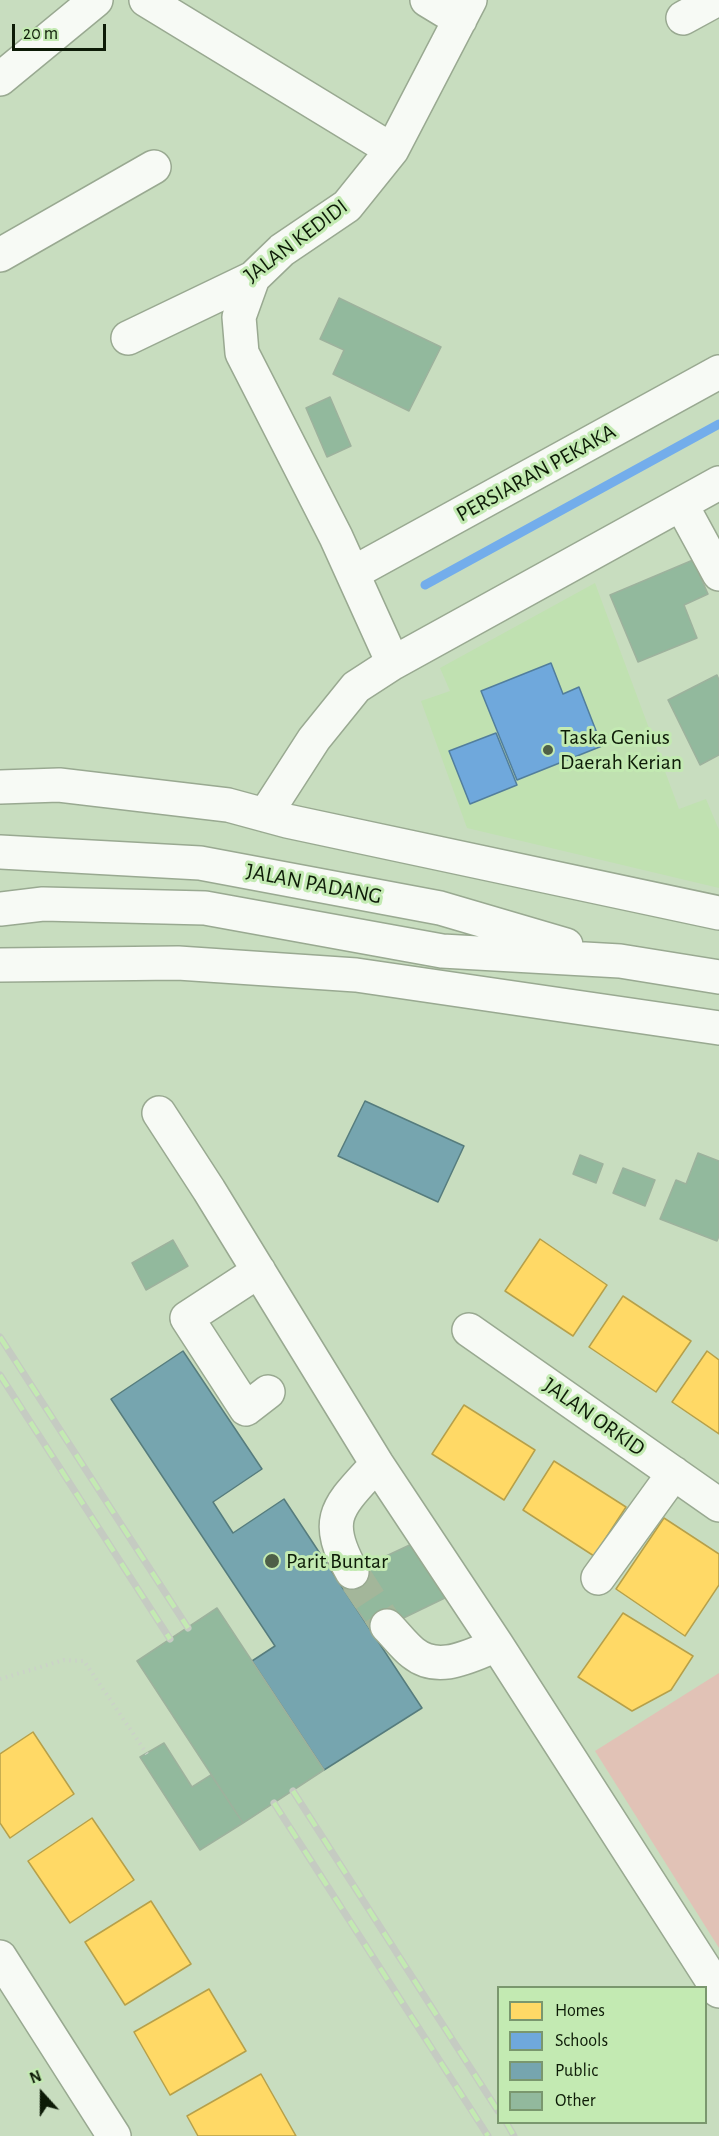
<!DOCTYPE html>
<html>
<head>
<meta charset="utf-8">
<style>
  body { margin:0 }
  #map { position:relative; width:719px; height:2136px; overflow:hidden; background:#c8ddbf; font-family:"Alegreya Sans",sans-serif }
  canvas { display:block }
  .legend { position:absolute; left:497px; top:1986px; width:210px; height:138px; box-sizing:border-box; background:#c3eab2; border:2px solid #7a976e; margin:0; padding:8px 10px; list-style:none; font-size:18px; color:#0d1b07 }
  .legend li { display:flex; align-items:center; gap:12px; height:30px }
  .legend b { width:30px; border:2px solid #7a976e }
  .north { position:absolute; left:12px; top:2064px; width:60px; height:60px; -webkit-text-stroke:4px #c3eab2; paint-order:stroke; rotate:339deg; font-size:16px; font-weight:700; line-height:24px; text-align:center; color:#0d1b07 }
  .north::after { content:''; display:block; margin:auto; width:21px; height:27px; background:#0d1b07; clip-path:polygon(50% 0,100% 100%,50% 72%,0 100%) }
  .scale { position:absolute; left:12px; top:24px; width:94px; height:27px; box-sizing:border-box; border:3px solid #0d1b07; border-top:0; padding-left:8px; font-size:18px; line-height:21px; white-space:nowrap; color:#0d1b07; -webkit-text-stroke:4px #c3eab2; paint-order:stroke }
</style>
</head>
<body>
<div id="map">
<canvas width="719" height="2136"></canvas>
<ul class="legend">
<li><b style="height:16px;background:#ffd966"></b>Homes</li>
<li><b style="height:16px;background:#6fa8dc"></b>Schools</li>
<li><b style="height:16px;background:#76a5af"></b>Public</li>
<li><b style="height:16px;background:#92b99d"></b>Other</li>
</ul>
<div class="north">N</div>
<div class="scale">20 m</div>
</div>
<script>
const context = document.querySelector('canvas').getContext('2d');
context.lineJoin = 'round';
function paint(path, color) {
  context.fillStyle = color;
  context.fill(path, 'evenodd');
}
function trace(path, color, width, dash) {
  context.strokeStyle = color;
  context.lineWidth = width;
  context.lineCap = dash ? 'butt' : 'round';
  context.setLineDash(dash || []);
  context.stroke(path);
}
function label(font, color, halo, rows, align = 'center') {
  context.font = font + ' "Alegreya Sans",sans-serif';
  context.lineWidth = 6;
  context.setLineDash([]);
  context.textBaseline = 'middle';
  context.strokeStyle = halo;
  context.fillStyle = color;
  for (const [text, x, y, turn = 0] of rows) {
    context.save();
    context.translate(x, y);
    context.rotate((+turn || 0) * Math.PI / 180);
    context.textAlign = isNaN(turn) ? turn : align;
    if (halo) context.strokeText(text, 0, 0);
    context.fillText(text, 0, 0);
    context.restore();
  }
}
const built = new Path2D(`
  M595,583L679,809L706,799L719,830V888L467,828L421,701L450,691L440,668Z`);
const green = new Path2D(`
  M719,1673V1948L595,1751Z`);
const homes = new Path2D(`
  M540,1239L607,1285L573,1336L505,1291Z
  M623,1296L691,1341L656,1392L589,1347Z
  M707,1351L719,1360V1434L672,1402Z
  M464,1405L535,1450L504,1500L432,1454Z
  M554,1461L626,1507L594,1556L523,1510Z
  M664,1518L719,1554V1585L685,1636L616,1589Z
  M623,1613L693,1656L671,1690L632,1711L578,1677Z
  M33,1732L74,1794L10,1838L0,1823V1754Z
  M92,1818L134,1880L70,1923L28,1861Z
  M151,1901L191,1964L125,2005L85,1942Z
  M209,1989L246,2051L170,2095L134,2032Z
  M261,2074L296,2136H198L187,2116Z`);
const schools = new Path2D(`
  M551,663L563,694L579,687L602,746L517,780L481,691Z
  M496,733L517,785L470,804L449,751Z`);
const public = new Path2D(`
  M365,1101L464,1146L438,1202L338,1156Z
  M183,1351L262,1469L213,1502L233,1533L284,1499L422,1708L324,1770L252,1661L275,1646L111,1399Z`);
const stream = new Path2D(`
  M425,585L719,424`);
const building = new Path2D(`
  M339,298L441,347L409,411L333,374L344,350L320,339Z
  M330,397L351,446L327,457L306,408Z
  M693,560L708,594L684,605L697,638L638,662L610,595Z
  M717,675L719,680V755L700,765L668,700Z
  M698,1153L719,1161V1236L717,1241L660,1219L676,1180L686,1184Z
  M580,1155L603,1164L596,1183L573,1174Z
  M623,1168L655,1180L645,1206L613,1193Z
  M173,1240L188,1266L146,1290L132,1263Z
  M416,1542L451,1595L387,1626L380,1643L344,1590L352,1572Z
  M217,1608L324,1770L243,1823L137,1661Z
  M164,1743L192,1787L211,1775L243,1823L200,1850L140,1757Z`);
const minorTunnel = new Path2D(`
  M352,1572L387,1626`);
const path = new Path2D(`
  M0,1679L64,1660L84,1661L147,1754`);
const minor = new Path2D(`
  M146,0L392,150
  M427,0L460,20
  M683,18L716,0
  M0,79L96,0
  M0,255L154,167
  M253,278L239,317L242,353L336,537L393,663
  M128,338L253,278L282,250L347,206L392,150L470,0
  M681,504L719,574
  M353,573L719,372
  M0,787L59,785L228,805L287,821L719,913
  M265,815L314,739L356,687L393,663L719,483
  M0,852L200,863L440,908L566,945
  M0,909L43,904L205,908L442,951L620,961L719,977
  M0,965L178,963L356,975L719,1028
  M159,1113L209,1190L377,1464L497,1645L719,1991
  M259,1271L187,1318L246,1409L268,1392
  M469,1330L719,1505
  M352,1572C321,1517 339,1506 377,1464
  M598,1578L674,1473
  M387,1626C396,1635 404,1646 413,1653C439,1674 471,1655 497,1645
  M0,1957L114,2136`);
const rail = new Path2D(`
  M0,1337L188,1628
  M0,1375L170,1639
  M293,1791L498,2111
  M274,1803L488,2136
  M506,2122L514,2136`);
const markers = [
  [548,750,6,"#4e5f47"],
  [272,1561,8,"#4e5f47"]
];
const streetNames = [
  ["JALAN KEDIDI",296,241,-37],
  ["PERSIARAN PEKAKA",536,473,-29],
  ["JALAN PADANG",314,884,11],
  ["JALAN ORKID",594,1417,35]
];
const poiNames = [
  ["Taska Genius",560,737],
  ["Daerah Kerian",560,762],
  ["Parit Buntar",286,1561]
];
paint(built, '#c0e1b1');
paint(green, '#e1c2b6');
paint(homes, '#ffd966');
trace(homes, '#b6a04a', 1.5);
paint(schools, '#6fa8dc');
trace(schools, '#527e9c', 1.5);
paint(public, '#76a5af');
trace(public, '#567c7d', 1.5);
trace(stream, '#73adeb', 9);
paint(building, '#92b99d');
trace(building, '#9db29d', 1.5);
trace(minorTunnel, '#a3b69a', 33, [33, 16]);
trace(minor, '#99a991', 36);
trace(path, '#cbd2c8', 4, [1.5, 4.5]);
trace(minor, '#f7faf5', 33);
trace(rail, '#c5cbc2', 7);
trace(rail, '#c3eab2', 4.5, [14]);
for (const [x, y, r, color] of markers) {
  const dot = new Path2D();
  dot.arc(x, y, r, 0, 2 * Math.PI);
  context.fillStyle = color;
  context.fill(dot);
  trace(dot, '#c3eab2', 2);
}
label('22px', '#0d1b07', '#c3eab2', streetNames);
label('22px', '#0d1b07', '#c3eab2', poiNames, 'left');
</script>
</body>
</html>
